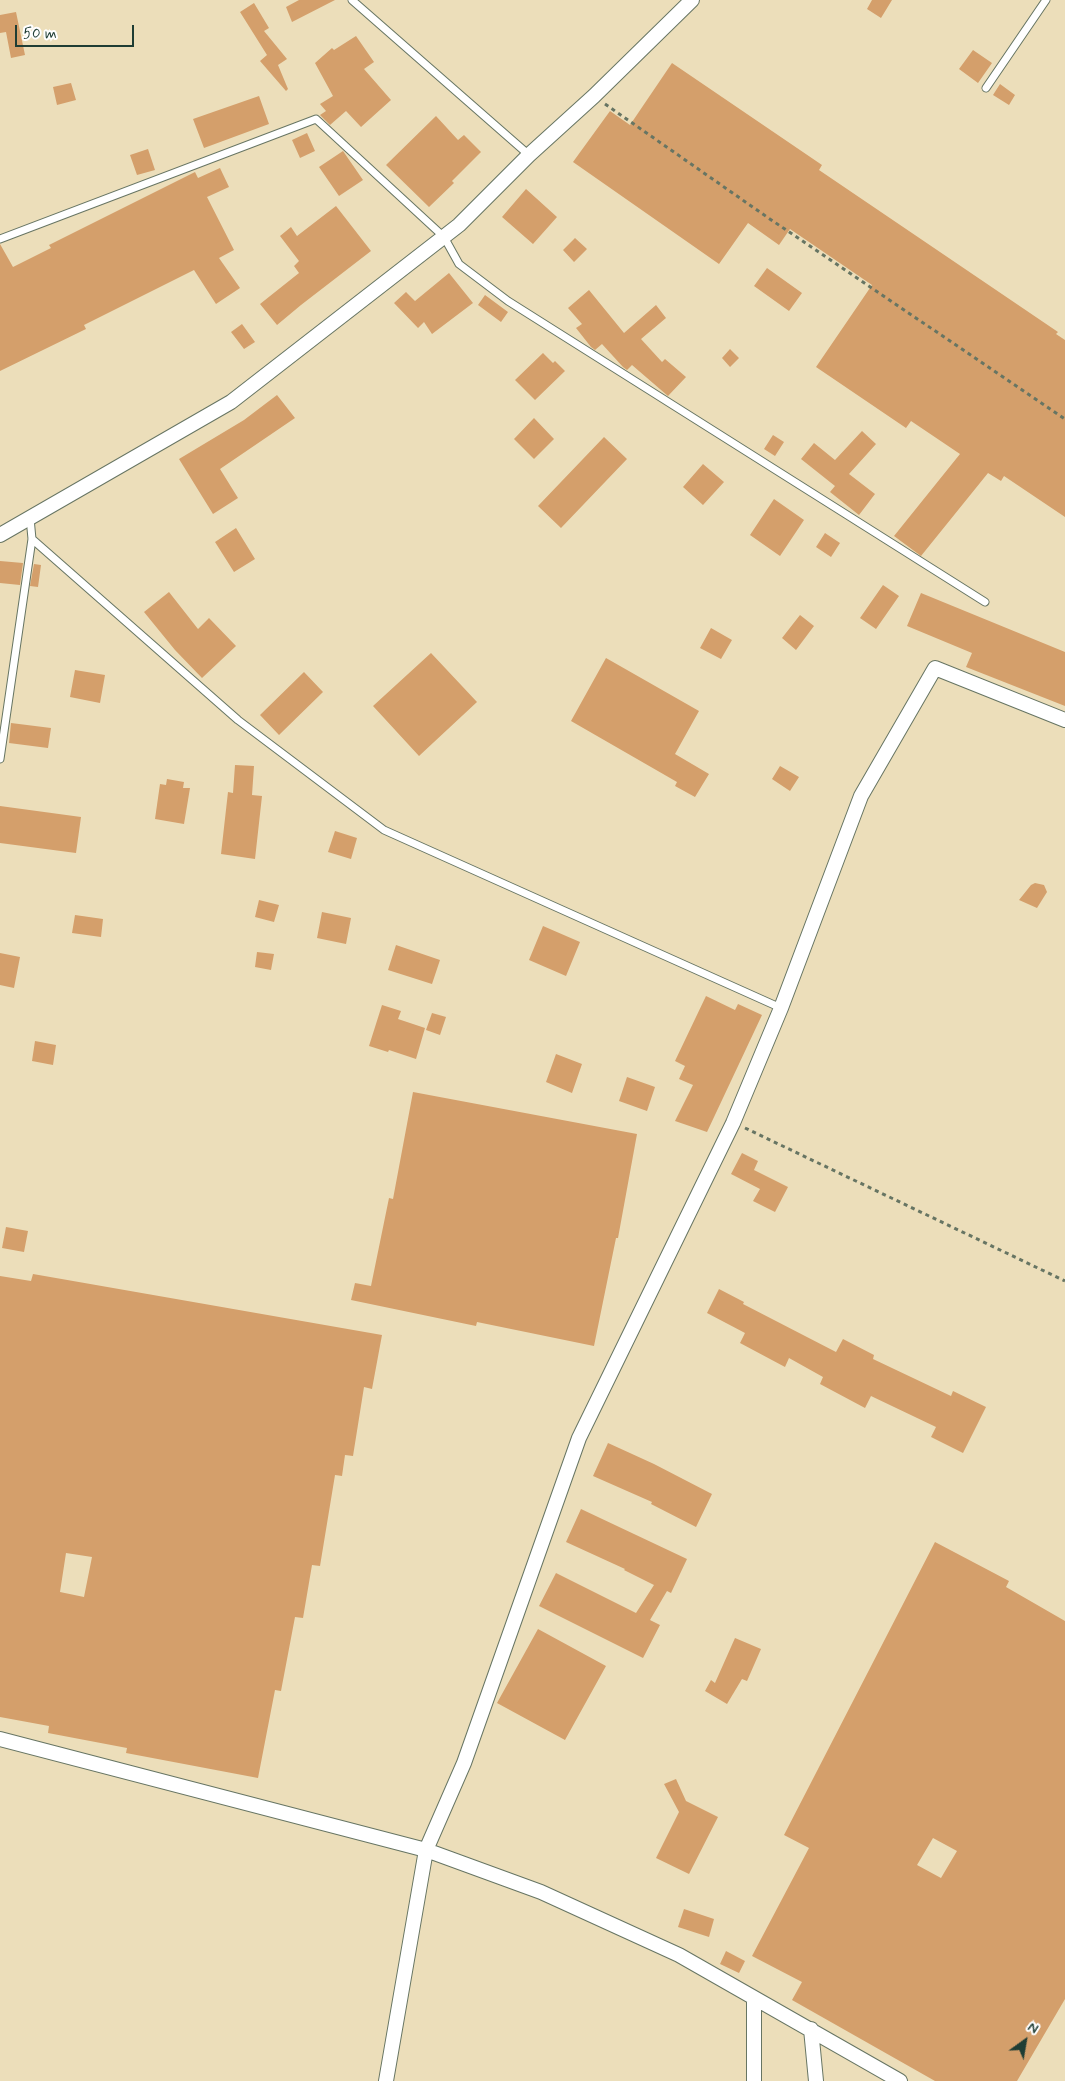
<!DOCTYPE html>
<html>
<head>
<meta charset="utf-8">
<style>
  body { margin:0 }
  #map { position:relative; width:1065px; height:2081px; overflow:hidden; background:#ecdeba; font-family:Mynerve,sans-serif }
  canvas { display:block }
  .north { position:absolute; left:1000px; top:2016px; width:50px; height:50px; -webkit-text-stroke:4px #fff; paint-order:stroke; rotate:32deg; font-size:14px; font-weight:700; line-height:20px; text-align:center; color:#1f3d34 }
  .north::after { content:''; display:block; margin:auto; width:18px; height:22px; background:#1f3d34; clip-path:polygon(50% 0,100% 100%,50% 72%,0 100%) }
  .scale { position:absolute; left:15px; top:25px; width:119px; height:22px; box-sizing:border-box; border:2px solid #1f3d34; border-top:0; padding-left:6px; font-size:15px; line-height:18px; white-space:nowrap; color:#1f3d34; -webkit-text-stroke:4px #fff; paint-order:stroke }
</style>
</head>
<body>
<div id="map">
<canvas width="1065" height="2081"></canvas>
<div class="north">N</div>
<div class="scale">50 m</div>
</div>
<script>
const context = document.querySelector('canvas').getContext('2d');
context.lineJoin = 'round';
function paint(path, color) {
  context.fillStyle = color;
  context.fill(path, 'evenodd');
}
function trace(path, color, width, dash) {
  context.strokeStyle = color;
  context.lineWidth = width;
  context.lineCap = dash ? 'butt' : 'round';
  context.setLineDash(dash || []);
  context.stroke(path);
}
const building = new Path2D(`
  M299,0H335L292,22L286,7Z
  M872,0H892L881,18L867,9Z
  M254,3L269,28L264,31L287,59L278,65L288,89L286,91L260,61L267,55L240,12Z
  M16,12L25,55L11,58L6,32L0,33V15Z
  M356,36L374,62L364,69L391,100L361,127L346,111L330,125L320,115L326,111L320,104L333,96L315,63L332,48L334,50Z
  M973,50L992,63L978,83L959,69Z
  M672,63L822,165L819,170L1058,332L1056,334L1065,340V517L1004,476L1001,481L988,473L921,556L894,536L960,454L911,421L906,428L816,367L872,285L790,229L779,245L748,223L719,264L573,162L610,111L630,125Z
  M71,83L76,100L57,105L53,87Z
  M1000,84L1015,95L1009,105L993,95Z
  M259,96L269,124L204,148L193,119Z
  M436,116L458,140L464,135L481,152L452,181L454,183L429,207L386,165Z
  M307,133L315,151L300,158L292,140Z
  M148,149L155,170L137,175L130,155Z
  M343,151L363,180L339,196L319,167Z
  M220,168L229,187L207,197L234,250L219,258L240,288L216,304L194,270L84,325L86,329L0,371V244L13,267L51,248L49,245L195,172L198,178Z
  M526,189L557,217L533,244L502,217Z
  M336,206L371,251L301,305L277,325L260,304L299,273L294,266L299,261L280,236L291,227L297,236Z
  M575,238L587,249L574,262L563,250Z
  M767,268L802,293L789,311L754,286Z
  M449,273L473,303L432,334L424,322L418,328L394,303L406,292L415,301Z
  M589,290L624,333L656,305L666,318L641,339L662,362L665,359L686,377L668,396L632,365L627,370L623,367L602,344L595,350L591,347L576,328L582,324L568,308Z
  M485,295L508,312L501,322L478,305Z
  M242,324L255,342L244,349L231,332Z
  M730,349L739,358L730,367L722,358Z
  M543,353L553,363L555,361L565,371L535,400L515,380Z
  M277,395L295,418L220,469L238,498L213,514L179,459L244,420Z
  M534,418L554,439L534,459L514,439Z
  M862,431L876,444L849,474L875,494L859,515L830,492L835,486L801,459L814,443L835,460Z
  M773,435L784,442L775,456L764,449Z
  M604,437L627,459L561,528L538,506Z
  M703,464L724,482L703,505L683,487Z
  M774,499L804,520L780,556L750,535Z
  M236,528L255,559L234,572L215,542Z
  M825,533L840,543L831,557L816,547Z
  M0,561L23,563L20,585L0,583Z
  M34,564L41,565L38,587L30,586Z
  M883,585L899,596L876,629L860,618Z
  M169,592L198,629L209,618L236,646L202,678L175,650L144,612Z
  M921,593L1065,652V706L966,667L972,653L907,626Z
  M800,615L814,626L796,650L782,638Z
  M711,628L732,640L721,659L700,648Z
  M431,653L477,702L419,756L373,706Z
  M606,658L699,711L675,754L709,774L695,797L675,786L677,782L571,721Z
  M75,670L105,675L100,703L70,697Z
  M304,672L323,692L279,735L260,715Z
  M11,723L51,728L48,748L9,743Z
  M235,765L254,766L252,795L262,796L255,859L221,854L228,792L233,793Z
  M780,766L799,777L790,791L772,779Z
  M167,779L184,782L183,788H190L184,824L155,819L160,784L166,785Z
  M0,806L81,817L76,853L0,843Z
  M335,831L357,838L351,859L328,852Z
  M1035,883L1044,885L1047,892L1037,908L1019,900L1031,885Z
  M259,900L279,905L274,922L255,917Z
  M322,912L351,918L346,944L317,938Z
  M75,915L103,919L101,937L72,933Z
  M543,926L580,942L566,976L529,960Z
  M396,945L440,960L432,984L388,970Z
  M257,952L274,954L271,970L255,967Z
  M0,953L20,957L14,988L0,985Z
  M706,996L735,1010L738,1004L762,1015L707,1132L675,1121L693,1085L679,1079L685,1066L675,1061Z
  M382,1005L401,1011L398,1019L425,1028L416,1059L389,1050L388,1052L369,1046Z
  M432,1013L446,1017L440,1035L426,1030Z
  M35,1041L56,1045L53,1065L32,1061Z
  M556,1054L582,1064L572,1093L546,1082Z
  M627,1077L655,1087L647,1111L619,1101Z
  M413,1092L637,1134L618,1238H616L594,1346L477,1322L476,1326L351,1300L355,1283L371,1286L389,1198L393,1199Z
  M742,1153L758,1161L754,1170L788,1187L775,1212L753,1201L760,1189L731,1174Z
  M6,1227L28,1231L24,1252L2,1248Z
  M33,1274L382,1335L372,1389L364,1387L353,1456L345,1455L342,1476L335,1475L320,1566L312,1565L303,1618L295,1617L281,1691L275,1690L258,1778L126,1753L127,1748L48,1733L49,1726L0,1717V1276L31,1281ZM66,1553L92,1557L84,1597L60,1592Z
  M719,1289L744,1302L743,1304L836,1352L843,1339L874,1355L873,1359L951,1396L953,1391L986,1407L963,1453L931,1437L936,1427L871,1396L865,1408L820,1384L823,1377L789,1358L785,1367L740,1343L745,1333L707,1313Z
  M608,1443L654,1464L712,1494L696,1527L651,1504L652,1502L593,1476Z
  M581,1509L687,1559L671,1593L667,1591L650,1620L660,1625L643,1658L539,1606L556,1573L636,1613L654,1585L624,1570L625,1569L566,1542Z
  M935,1542L1009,1581L1006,1587L1065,1621V1999L1017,2081H935L792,2000L802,1982L752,1956L809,1848L784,1835ZM933,1838L957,1851L941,1878L917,1865Z
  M538,1629L606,1666L565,1740L497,1703Z
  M735,1638L761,1649L747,1681L742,1679L727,1704L705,1691L711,1680L715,1683Z
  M676,1779L686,1801L718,1817L689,1874L656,1858L679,1812L664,1784Z
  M684,1909L714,1919L709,1937L678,1927Z
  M726,1951L745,1961L739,1973L720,1964Z`);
const path = new Path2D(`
  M605,104L767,217L1065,419
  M745,1128L1065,1281`);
const service = new Path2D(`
  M352,0L529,155
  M986,88L1046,0
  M0,239L316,119L444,237L459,264L508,301L985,602
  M32,539L238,720L384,830L781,1008
  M0,759L32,539L30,518`);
const minor = new Path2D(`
  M0,535L231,402L459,225L529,155L594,96L692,0
  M0,1739L426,1850L541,1892L679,1955L900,2081
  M754,1999V2081
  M811,2029L816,2081
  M386,2081L426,1850L464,1763L579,1438L733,1123L781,1008L861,796L935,668L1065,720`);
paint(building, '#d49f6b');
trace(service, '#677563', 9);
trace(minor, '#677563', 16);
trace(path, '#677563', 3, [4, 4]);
trace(service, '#fff', 7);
trace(minor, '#fff', 14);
</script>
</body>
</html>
